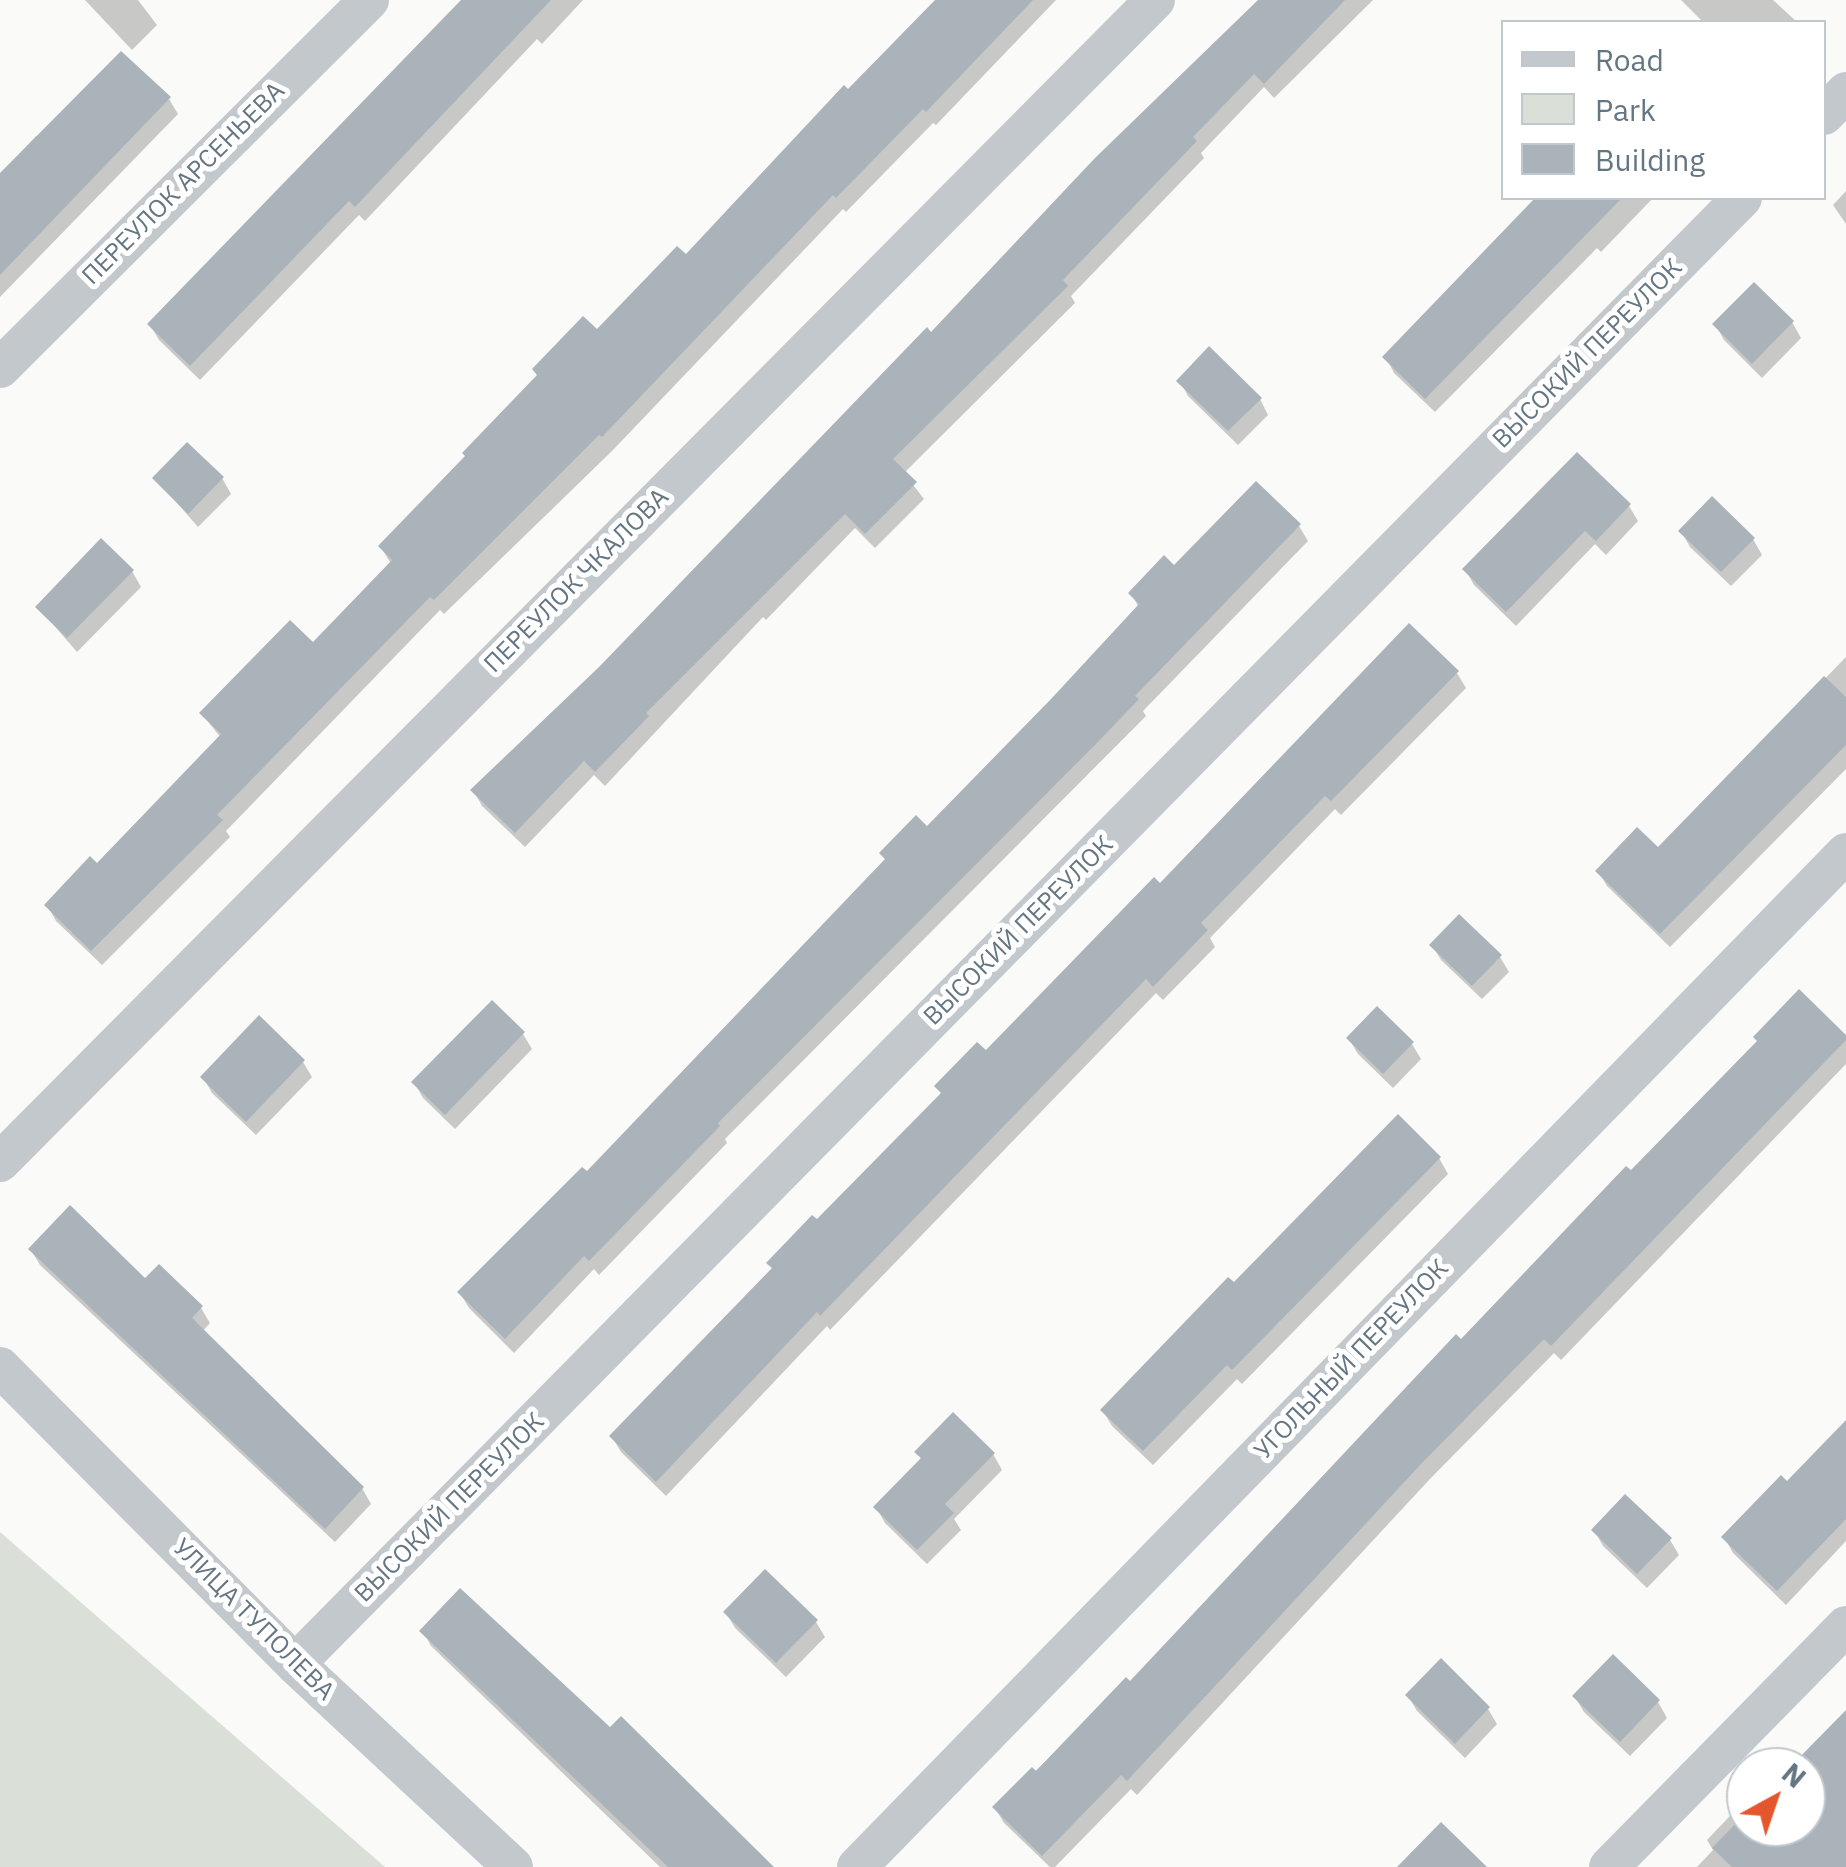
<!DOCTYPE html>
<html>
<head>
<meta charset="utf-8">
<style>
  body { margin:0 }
  #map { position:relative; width:1846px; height:1867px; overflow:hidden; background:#fafaf8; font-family:"IBM Plex Sans",sans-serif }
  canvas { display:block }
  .legend { position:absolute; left:1501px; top:20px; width:325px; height:180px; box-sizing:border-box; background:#fff; border:2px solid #c1c8cd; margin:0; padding:12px 18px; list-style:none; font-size:30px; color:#657683 }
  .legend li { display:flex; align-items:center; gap:20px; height:50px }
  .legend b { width:50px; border:2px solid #c1c8cd }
  .north { position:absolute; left:1726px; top:1747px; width:100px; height:100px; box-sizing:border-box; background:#fff; border:2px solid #c1c8cd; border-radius:50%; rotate:40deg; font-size:28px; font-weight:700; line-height:40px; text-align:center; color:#657683 }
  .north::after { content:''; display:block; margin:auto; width:35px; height:45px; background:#e4572e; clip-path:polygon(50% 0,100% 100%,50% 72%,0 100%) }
</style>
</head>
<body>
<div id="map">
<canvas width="1846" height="1867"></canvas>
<ul class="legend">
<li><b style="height:12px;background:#c3c8cc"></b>Road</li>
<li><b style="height:28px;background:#dadfd7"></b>Park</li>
<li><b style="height:28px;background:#aab3b9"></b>Building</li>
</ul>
<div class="north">N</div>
</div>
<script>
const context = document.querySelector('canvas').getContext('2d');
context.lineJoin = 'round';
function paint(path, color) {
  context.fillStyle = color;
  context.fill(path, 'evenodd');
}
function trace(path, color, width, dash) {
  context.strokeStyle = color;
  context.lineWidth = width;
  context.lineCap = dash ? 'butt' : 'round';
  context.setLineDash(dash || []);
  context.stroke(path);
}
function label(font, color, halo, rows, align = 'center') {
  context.font = font + ' "IBM Plex Sans",sans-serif';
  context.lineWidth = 10;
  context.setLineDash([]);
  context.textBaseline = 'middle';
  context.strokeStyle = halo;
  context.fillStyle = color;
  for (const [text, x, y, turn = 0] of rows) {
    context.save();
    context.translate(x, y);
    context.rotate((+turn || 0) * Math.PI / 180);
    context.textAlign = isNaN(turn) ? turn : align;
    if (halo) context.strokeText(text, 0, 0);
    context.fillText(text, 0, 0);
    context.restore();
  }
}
const green = new Path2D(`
  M0,1532L385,1867H0Z`);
const shadow = new Path2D(`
  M85,0H138L157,25L132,50Z
  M466,0H583L542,44L537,39L365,221L359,215L200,380L159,340L150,325Z
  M941,0H1056L936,125L933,123L846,212L843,209L612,451L444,614L440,610L226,831L230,837L102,965L56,921L47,905L97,866L221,738L202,714L313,645L391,564L381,547L597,333L686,258Z
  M1261,0H1373L1274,98L1264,87L1201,153L1204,158L1071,296L1075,303L904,473L924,499L875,548L855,528L766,620L763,617L605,786L594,775L525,847L482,806L473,790L601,669Z
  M1681,0H1773L1797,22H1703Z
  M169,99L178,114L0,297V176L36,136L40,139Z
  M1846,191V224L1833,205Z
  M1544,198H1653L1601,252L1597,248L1435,412L1394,373L1386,357Z
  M1792,322L1801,338L1762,378L1724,340L1715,324Z
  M1180,381L1260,399L1268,415L1238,445L1188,396Z
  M155,478H222L231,494L198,527Z
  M1629,506L1638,521L1606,555L1595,544L1516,626L1474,585L1465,569Z
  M1299,526L1308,541L1143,711L1146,716L725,1139L727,1143L599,1275L594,1269L514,1353L469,1308L460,1293L587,1175L927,830L1139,608L1131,593L1174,569Z
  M1681,531L1753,539L1762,555L1731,586L1690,547Z
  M132,571L141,587L77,652L38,607Z
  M1846,657V769L1670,947L1607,886L1598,871L1658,851Z
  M1457,673L1466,688L1341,815L1335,809L1210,938L1215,947L1163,1000L1156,993L830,1330L827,1326L666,1496L621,1452L612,1437L773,1270L769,1263L817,1223L986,1054Z
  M1432,945L1500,957L1509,972L1482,999L1441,960Z
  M259,1019L303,1062L312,1077L256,1135L212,1093L203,1077Z
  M523,1034L532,1049L455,1129L423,1098L414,1082Z
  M1846,1038V1064L1561,1360L1554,1353L1429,1480L1137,1795L1131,1789L1055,1867H1050L1004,1823L995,1808L1130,1684L1631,1174Z
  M1349,1039L1412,1044L1421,1059L1393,1088L1358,1054Z
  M1439,1158L1448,1174L1242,1384L1237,1379L1153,1465L1112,1426L1103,1411L1234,1286Z
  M31,1250L145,1282L201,1308L210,1323L202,1332L362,1488L371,1504L335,1542L40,1265Z
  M1846,1423V1541L1786,1605L1733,1553L1724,1537L1787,1485Z
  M917,1452L993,1454L1002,1470L954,1519L961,1530L927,1564L885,1523L876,1507L922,1460Z
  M1594,1530L1670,1540L1679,1555L1647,1588L1603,1546Z
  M726,1613L816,1622L825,1637L786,1677L735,1628Z
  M423,1631L610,1731L767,1867H660L431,1646Z
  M1613,1658L1658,1702L1667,1718L1630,1756L1584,1712L1575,1697Z
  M1408,1696L1488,1709L1497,1724L1465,1758L1417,1711Z
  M1846,1711V1867H1697L1713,1850L1707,1840L1746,1799V1827H1806V1767H1793Z`);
const building = new Path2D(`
  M461,0H551L355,207L349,201L190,366L147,324Z
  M935,0H1033L926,112L923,109L836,198L833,195L602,437L599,435L434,600L430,597L217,815L223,820L91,951L44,905L90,856L97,863L221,734L199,713L290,620L313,642L392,560L378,546L465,456L462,453L537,375L532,369L583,316L597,329L677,246L686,254L844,85L848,89Z
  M1258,0H1345L1264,84L1254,74L1193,137L1197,141L1063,280L1068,286L893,459L917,482L865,534L845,514L646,713L649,716L595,772L584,761L515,833L470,790L599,667L927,327L931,332L1095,158Z
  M121,51L171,97L0,275V173Z
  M1535,198H1622L1425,399L1382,357Z
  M1754,282L1794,321L1752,364L1712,324Z
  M1209,346L1262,398L1228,431L1176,381Z
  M187,442L224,477L188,514L152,478Z
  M1577,452L1631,504L1596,541L1585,531L1506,612L1462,569Z
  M1256,481L1301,524L1135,696L1139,699L1097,743L718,1123L720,1126L589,1261L584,1256L505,1339L457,1292L582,1167L587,1171L885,859L879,853L916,815L927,826L1051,699L1139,604L1128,593L1164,555L1174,565Z
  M1712,496L1755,538L1721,572L1678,531Z
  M101,538L134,570L67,638L35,607Z
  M1409,623L1459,671L1331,801L1325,796L1201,923L1208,930L1153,987L1146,979L820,1316L817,1312L656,1482L609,1436L772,1268L766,1263L812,1215L817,1219L941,1093L934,1086L977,1042L986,1050L1154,877L1160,883Z
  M1824,676L1846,697V745L1660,934L1595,871L1637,827L1658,847Z
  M1459,914L1502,955L1472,986L1429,945Z
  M1799,989L1846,1035V1040L1551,1346L1544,1339L1421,1464L1127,1781L1121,1775L1042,1856L992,1807L1032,1767L1036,1771L1126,1677L1130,1681L1456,1334L1461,1339L1626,1166L1631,1170L1757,1041L1753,1037Z
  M492,1000L525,1032L445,1115L411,1082Z
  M1377,1006L1414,1042L1383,1074L1346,1038Z
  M259,1015L305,1060L246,1122L200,1077Z
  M1398,1114L1441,1157L1232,1370L1227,1365L1143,1451L1100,1410L1228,1277L1234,1282Z
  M70,1205L145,1278L159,1264L203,1306L192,1318L364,1487L325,1529L28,1249Z
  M953,1412L995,1453L945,1504L954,1513L917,1550L873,1507L921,1458L914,1452Z
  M1846,1420V1519L1777,1591L1721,1537L1781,1475L1787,1481Z
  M1625,1494L1672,1538L1637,1574L1591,1530Z
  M765,1569L818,1620L776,1663L723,1612Z
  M460,1588L610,1727L621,1716L774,1867H668L419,1631Z
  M1613,1654L1660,1700L1620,1742L1572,1696Z
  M1441,1658L1490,1707L1455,1744L1405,1695Z
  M1846,1710V1867H1732L1712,1848L1746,1813V1827H1806V1767H1790Z
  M1441,1822L1487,1867H1397Z`);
const minor = new Path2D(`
  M1824,115L1846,92
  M0,368L369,0
  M0,1162L1155,0
  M0,1367L295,1664L513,1867
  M295,1664L1742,198
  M857,1867L1846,853
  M1609,1867L1846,1626`);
const streetNames = [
  ["ПЕРЕУЛОК АРСЕНЬЕВА",184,184,-45],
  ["ВЫСОКИЙ ПЕРЕУЛОК",1588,354,-45],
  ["ПЕРЕУЛОК ЧКАЛОВА",577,581,-45],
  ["ВЫСОКИЙ ПЕРЕУЛОК",1019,931,-45],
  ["УГОЛЬНЫЙ ПЕРЕУЛОК",1352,1360,-46],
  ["ВЫСОКИЙ ПЕРЕУЛОК",450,1508,-45],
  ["УЛИЦА ТУПОЛЕВА",253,1620,45]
];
paint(green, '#dadfd7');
paint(shadow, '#0003');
paint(building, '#aab3b9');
trace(minor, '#c3c8cc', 40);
label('25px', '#657683', '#fff', streetNames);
</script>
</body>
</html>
